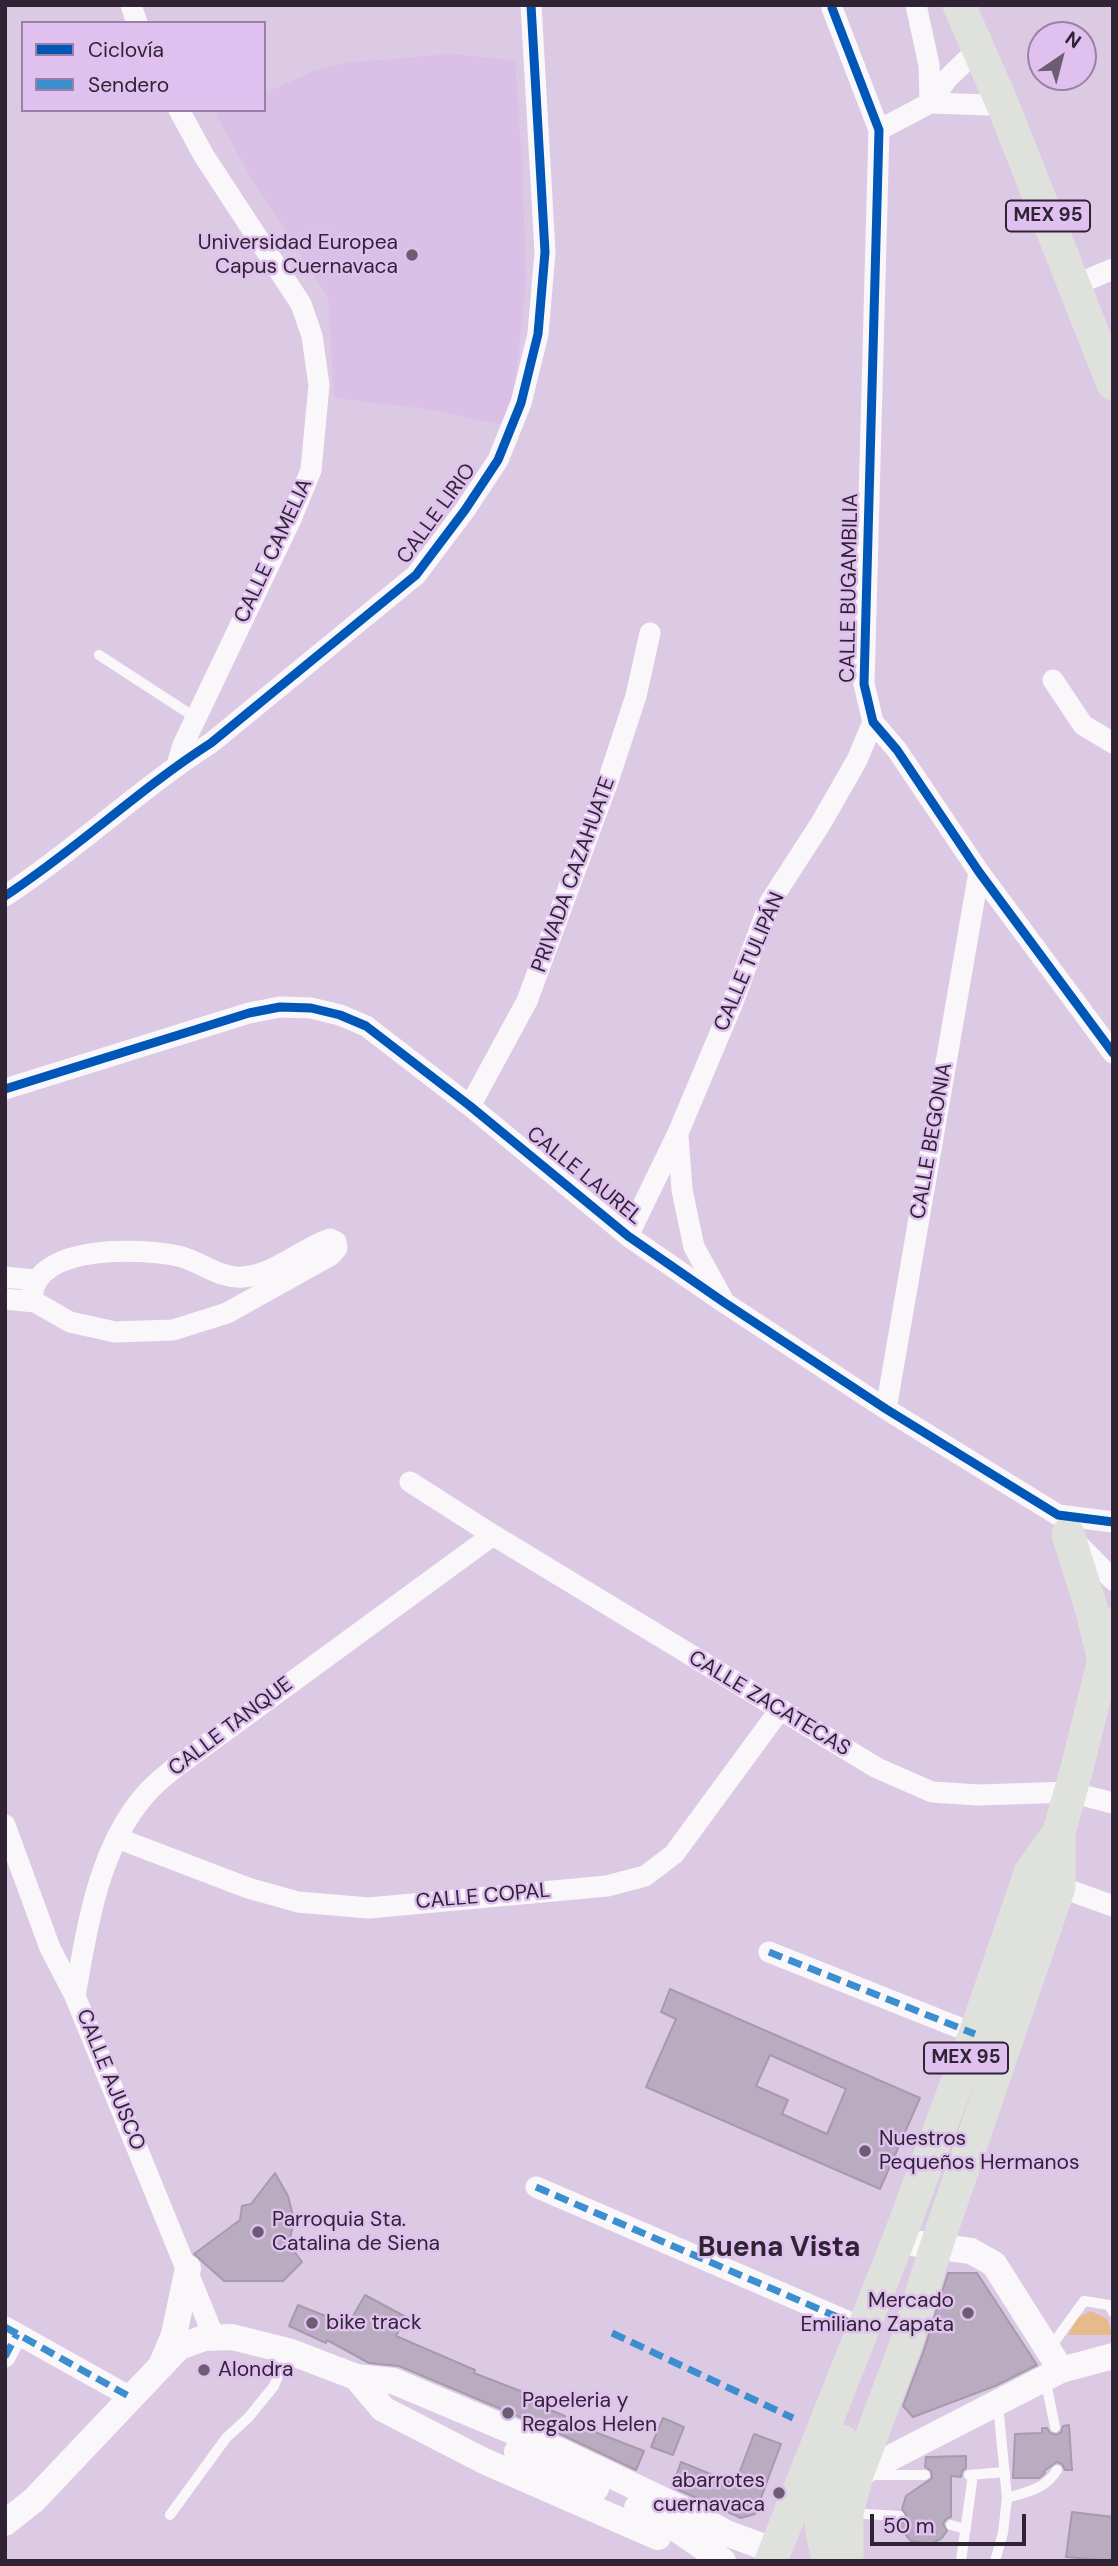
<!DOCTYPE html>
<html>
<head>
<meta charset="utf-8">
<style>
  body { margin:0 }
  #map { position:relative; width:1118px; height:2566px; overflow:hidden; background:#dccae4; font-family:"DM Sans",sans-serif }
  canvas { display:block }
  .frame { position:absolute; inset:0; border:7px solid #2f2334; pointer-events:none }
  .legend { position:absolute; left:21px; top:21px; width:245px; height:91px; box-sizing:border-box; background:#dfc0ee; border:2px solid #9981a4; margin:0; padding:9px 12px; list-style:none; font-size:21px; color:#2f2334 }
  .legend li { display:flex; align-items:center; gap:14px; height:35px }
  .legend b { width:35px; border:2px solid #9981a4 }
  .north { position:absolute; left:1027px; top:21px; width:70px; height:70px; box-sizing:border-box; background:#dfc0ee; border:2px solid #9981a4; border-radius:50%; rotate:35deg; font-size:19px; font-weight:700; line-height:28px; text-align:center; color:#2f2334 }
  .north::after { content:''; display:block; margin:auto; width:24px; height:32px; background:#6c5d72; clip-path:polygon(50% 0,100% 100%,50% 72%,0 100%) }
  .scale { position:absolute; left:870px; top:2514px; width:156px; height:32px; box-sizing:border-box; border:4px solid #2f2334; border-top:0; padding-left:9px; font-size:21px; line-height:24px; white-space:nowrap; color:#2f2334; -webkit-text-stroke:5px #dfc0ee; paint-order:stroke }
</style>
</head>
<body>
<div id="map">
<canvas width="1118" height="2566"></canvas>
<div class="frame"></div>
<ul class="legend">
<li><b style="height:9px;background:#0057b8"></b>Ciclovía</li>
<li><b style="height:9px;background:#3c8ece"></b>Sendero</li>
</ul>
<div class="north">N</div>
<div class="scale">50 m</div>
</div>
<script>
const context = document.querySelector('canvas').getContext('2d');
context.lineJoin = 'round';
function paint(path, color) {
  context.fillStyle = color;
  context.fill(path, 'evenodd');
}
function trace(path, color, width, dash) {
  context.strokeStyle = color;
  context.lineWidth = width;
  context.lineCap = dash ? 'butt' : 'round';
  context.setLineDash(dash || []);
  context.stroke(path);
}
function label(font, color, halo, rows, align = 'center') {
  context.font = font + ' "DM Sans",sans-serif';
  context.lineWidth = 5;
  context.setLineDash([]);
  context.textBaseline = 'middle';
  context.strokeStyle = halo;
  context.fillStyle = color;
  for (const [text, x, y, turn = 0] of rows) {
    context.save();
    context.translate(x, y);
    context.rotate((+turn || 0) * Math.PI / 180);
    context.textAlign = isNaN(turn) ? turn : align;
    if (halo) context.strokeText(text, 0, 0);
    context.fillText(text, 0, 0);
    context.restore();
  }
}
const built = new Path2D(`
  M450,54L515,60L522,162L526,280L511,427L427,409L334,398L328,297L249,175L216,114L224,110H264V93L315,71L343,63Z`);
const green = new Path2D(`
  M1091,2311L1107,2319L1113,2335H1068L1077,2318Z`);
const building = new Path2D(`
  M670,1989L920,2098L880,2189L646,2087L676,2019L661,2012ZM770,2055L846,2089L827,2134L782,2114L788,2100L756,2086Z
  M275,2173L288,2196L294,2220L289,2244L302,2262L283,2281H224L194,2254L240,2220L242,2206L251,2204Z
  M948,2273H977L1037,2365L995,2386L913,2417L903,2406L924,2350Z
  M365,2295L406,2317L396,2336L475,2370L474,2373L523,2392L521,2398L565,2416L558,2433L399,2366L369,2363L327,2340L326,2343L289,2326L298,2305L348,2325Z
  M663,2418L684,2427L673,2455L651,2447Z
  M564,2420L644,2451L636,2470L558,2433Z
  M1069,2425L1072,2470H1065L1062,2464L1057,2462L1044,2471L1045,2473L1039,2478H1013L1015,2434L1042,2433V2428H1047L1050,2433L1056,2435L1061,2432L1063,2426Z
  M754,2434L781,2444L755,2514L741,2518L672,2487L681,2462L735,2484Z
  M966,2456V2468L962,2471L961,2477L951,2476V2517L946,2519L943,2524L947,2531L942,2538L931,2544L911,2541L901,2529L900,2524L905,2521L907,2516L902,2509L906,2496L932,2478L931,2471L925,2467L926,2457Z
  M1072,2512L1113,2517V2561L1066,2557Z`);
const service = new Path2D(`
  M99,655L196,718
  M1050,2348L1084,2301L1109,2305L1113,2312
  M1045,2378L1055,2427
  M872,2475H925
  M969,2475L1005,2472
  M1007,2498C1027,2492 1046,2489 1057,2470
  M850,2513L899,2516
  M170,2515L226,2438L248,2418L274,2386L288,2351
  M951,2525L966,2529
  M961,2561L973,2475
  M995,2561L1003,2533L1007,2498L998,2404`);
const minor = new Path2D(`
  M131,5L137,23
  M916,5L929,65L930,103
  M832,8L879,130L864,684L873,722L897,750L979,872L1113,1053
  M930,103L990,105L1002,103
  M879,130L930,103L947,79L977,50
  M1075,285L1113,269
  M1053,680L1083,725L1113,743
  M177,765L183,745L291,519L311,470L319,385L312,336L301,304L204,156L179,110
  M5,896C77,849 139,789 211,743L416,575L465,510L498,460L521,403L538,334L545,252L531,5
  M5,1089L249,1013L280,1007L311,1008L340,1015L366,1026L470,1106L628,1236L725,1303L886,1409L1058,1515L1113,1522
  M470,1106L527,1001L608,781L636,696L650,633
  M678,1136L682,1190L694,1247L722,1298
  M628,1236L678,1133L731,1007L770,902L821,823L857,760L873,722
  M5,1277L35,1280
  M5,1299L35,1302L70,1322L115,1332L173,1330L227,1313L331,1255L337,1248L336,1242L330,1239C301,1249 274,1275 243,1277C219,1279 201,1261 178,1256C140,1248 39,1244 32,1295L35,1302
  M886,1409L979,872
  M410,1482L493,1535L877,1768L932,1792L978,1795L1070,1792L1113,1803
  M1074,1540L1113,1580
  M5,1825L50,1948L75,1996L214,2337
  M117,1838L248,1888L298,1902L369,1908L607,1886L645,1876L674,1854L779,1711
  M1049,1883L1113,1906
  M769,1952L975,2034
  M75,1996C87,1928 98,1849 145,1795C154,1784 166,1775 177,1766L493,1535
  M536,2187L863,2328
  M5,2327L132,2398
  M5,2357L17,2334`);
const tertiary = new Path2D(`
  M898,2241L971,2251L994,2264L1061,2370
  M163,2361L174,2335L188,2268
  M356,2377L383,2409L484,2461L658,2537
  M517,2452L596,2488
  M857,2475L1061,2370L1113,2356
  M637,2508L665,2521L723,2561
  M5,2523L34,2500L179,2347L204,2338L232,2337L288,2351L356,2377L393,2381L562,2452L684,2510L726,2533L775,2551`);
const primary = new Path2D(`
  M959,5L1002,103L1113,384
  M1068,1534L1092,1611L1103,1657
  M771,2561L898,2241L975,2034L1030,1873L1059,1832
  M829,2561C812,2509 824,2489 842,2441
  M847,2561V2513L857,2475L906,2344L936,2247L1059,1887V1832L1077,1768L1113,1623`);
const quiet = new Path2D(`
  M769,1952L975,2034
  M536,2187L863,2328
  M5,2327L132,2398
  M612,2333L793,2418
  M5,2357L17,2334`);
const cycleway = new Path2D(`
  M832,8L879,130L864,684L873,722L897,750L979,872L1113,1053
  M5,896C77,849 139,789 211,743L416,575L465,510L498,460L521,403L538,334L545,252L531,5
  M5,1089L249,1013L280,1007L311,1008L340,1015L366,1026L470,1106L628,1236L725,1303L886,1409L1058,1515L1113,1522`);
const markers = [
  [412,255,7,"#6c5d72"],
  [865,2151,7,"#6c5d72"],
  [258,2232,7,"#6c5d72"],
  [968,2313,7,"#6c5d72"],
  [312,2323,7,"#6c5d72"],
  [204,2370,7,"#6c5d72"],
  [508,2413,7,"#6c5d72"],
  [779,2493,7,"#6c5d72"]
];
const shields = [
  [1048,216,84],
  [966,2058,84]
];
const shieldNames = [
  ["MEX 95",1048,216],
  ["MEX 95",966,2058]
];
const poiNames = [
  ["Universidad Europea",398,243,"right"],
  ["Capus Cuernavaca",398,267,"right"],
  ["Nuestros",879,2139],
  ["Pequeños Hermanos",879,2163],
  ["Parroquia Sta.",272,2220],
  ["Catalina de Siena",272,2244],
  ["Mercado",954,2301,"right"],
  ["Emiliano Zapata",954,2325,"right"],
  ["bike track",326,2323],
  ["Alondra",218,2370],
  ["Papeleria y",522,2401],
  ["Regalos Helen",522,2425],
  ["abarrotes",765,2481,"right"],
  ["cuernavaca",765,2505,"right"]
];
const streetNames = [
  ["CALLE LIRIO",437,514,-54],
  ["CALLE CAMELIA",274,551,-65],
  ["CALLE BUGAMBILIA",850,588,-89],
  ["PRIVADA CAZAHUATE",574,875,-70],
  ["CALLE TULIPÁN",750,962,-67],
  ["CALLE BEGONIA",932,1141,-80],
  ["CALLE LAUREL",584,1176,39],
  ["CALLE ZACATECAS",769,1704,31],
  ["CALLE TANQUE",231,1727,-37],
  ["CALLE COPAL",483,1897,-5],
  ["CALLE AJUSCO",110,2080,68]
];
const districtNames = [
  ["Buena Vista",779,2249]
];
paint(built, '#dabfe7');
paint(green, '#e6ba8b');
paint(building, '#baacc0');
trace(building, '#a79aae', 2);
trace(service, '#faf7fb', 10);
trace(minor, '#faf7fb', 21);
trace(tertiary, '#faf7fb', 26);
trace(primary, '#dfe1dc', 33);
trace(quiet, '#3c8ece', 7, [14, 7]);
trace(cycleway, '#0057b8', 9);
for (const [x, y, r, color] of markers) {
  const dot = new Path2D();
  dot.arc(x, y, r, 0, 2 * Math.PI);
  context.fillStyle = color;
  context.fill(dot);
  trace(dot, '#dfc0ee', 2.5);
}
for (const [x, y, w] of shields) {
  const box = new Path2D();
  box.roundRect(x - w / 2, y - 15.5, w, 31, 5);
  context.fillStyle = '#dfc0ee';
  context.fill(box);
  trace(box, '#2f2334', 2);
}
label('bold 19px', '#2f2334', null, shieldNames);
label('21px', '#2f2334', '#dfc0ee', poiNames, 'left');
label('21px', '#2f2334', '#dfc0ee', streetNames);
label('bold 28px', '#2f2334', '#dfc0ee', districtNames);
</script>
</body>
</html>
